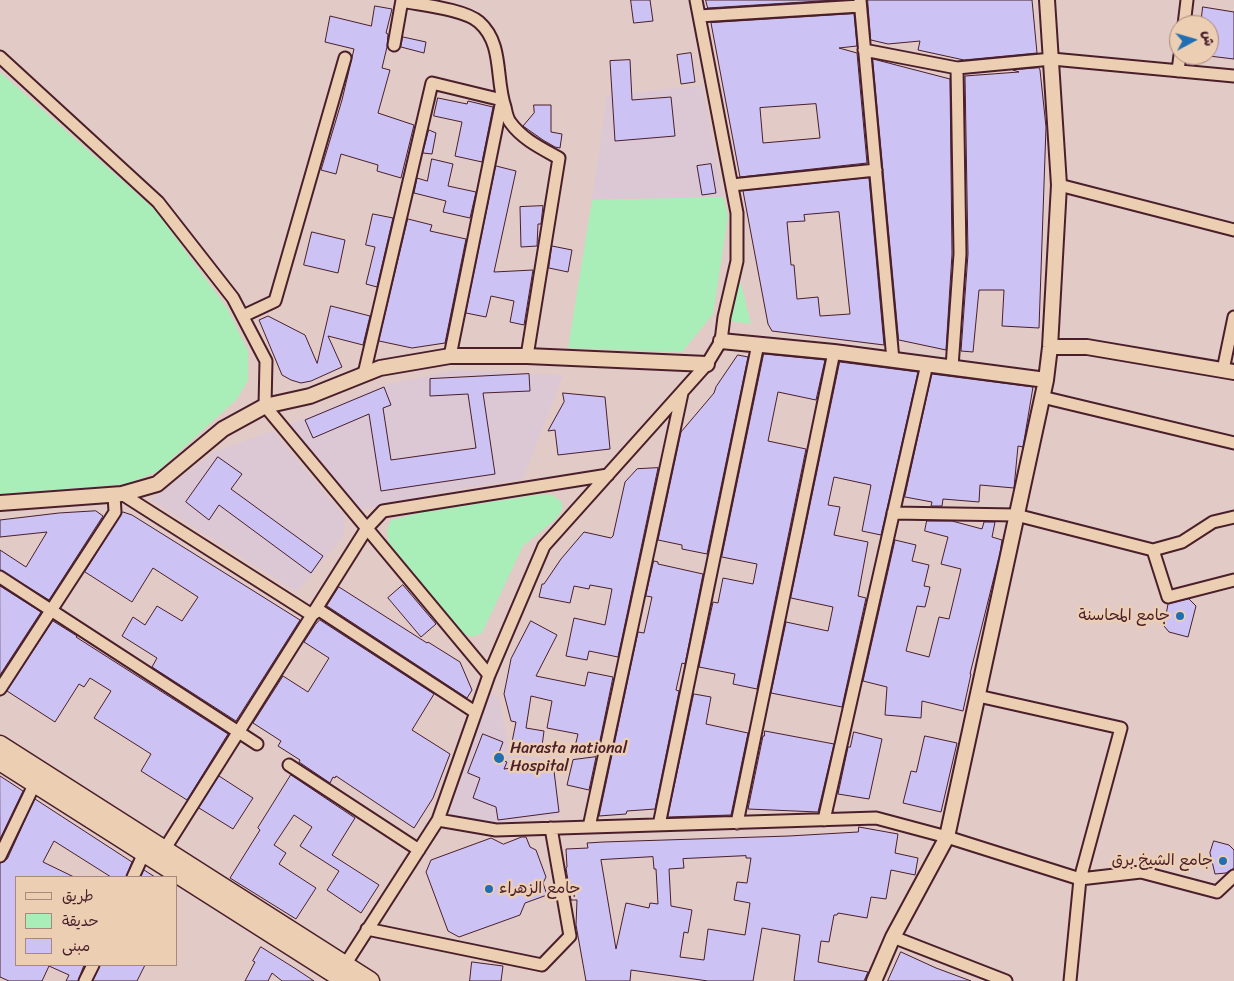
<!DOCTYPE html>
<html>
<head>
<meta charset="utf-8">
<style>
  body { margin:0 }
  #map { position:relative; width:1234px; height:981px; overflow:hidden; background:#e2cac6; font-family:Sriracha,"Playpen Sans Arabic",sans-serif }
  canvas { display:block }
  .legend { position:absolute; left:15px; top:876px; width:162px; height:90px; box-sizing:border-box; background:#ecceb3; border:1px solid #ab887d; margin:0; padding:6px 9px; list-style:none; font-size:15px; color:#4a1f2b }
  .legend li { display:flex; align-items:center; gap:10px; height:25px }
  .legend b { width:25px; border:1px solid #ab887d }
  .north { position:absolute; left:1169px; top:15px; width:50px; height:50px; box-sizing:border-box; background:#ecceb3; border:1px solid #ab887d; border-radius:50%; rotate:84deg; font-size:14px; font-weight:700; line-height:20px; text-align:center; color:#4a1f2b }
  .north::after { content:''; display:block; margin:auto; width:18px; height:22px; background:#1f6fb2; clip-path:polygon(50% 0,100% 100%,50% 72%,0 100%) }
</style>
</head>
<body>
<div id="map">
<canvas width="1234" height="981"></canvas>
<ul class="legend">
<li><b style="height:6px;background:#ecceb3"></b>طريق</li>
<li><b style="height:14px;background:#a9eeb9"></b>حديقة</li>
<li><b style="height:14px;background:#ccc2f4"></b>مبنى</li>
</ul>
<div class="north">ش</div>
</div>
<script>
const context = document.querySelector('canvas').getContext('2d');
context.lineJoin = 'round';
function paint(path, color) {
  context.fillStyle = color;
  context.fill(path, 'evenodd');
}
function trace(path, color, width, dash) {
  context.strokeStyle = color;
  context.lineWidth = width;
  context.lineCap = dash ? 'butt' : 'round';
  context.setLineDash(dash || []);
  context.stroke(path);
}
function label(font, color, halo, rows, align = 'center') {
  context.font = font + ' Sriracha,"Playpen Sans Arabic",sans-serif';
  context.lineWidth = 5;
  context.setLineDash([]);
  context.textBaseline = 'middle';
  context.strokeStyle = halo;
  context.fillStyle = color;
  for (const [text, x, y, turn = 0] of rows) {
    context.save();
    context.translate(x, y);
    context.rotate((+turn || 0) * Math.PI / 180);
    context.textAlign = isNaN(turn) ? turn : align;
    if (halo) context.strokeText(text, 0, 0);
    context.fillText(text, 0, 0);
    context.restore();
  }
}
const built = new Path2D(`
  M702,85L723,197L592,200L607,96Z
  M457,370L563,375L523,479L425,495L421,501L359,509L288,425L384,385Z
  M273,431L345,517L344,535L297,592L151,500L214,452Z
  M489,693L499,698L509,753L554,762L561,816L497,824L448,815Z`);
const green = new Path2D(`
  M0,72L155,210L227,308L248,351V380L237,399L158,471L127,484L0,494Z
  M723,197L728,216L713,314L682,352L568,348L592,200Z
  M740,280L751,324L731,321Z
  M543,494L552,495L562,502V510L556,519L523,546L482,633L472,637L464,634L388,542L387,529L391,520L423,512Z`);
const building = new Path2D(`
  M631,0H650L653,21L634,23Z
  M706,0H836L708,8Z
  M868,0H1032L1037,53L964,60L918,50L920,41L888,44L871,40Z
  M375,6L392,9L386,33L388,34L387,47L382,68L390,70L378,113L414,125L401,178L377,171L378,165L341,154L336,174L321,170L342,100L354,49L325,42L330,16L371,26Z
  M1203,7L1234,12V59L1209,56V25H1201Z
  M854,14L857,46L839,48L857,53L867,163L740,177L711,23ZM816,104L820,138L763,143L760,108Z
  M403,37L426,42L424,53L401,47Z
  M691,53L695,82L681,84L677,55Z
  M873,59L950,79L952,254L946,350L899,340Z
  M630,60L632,100L671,97L675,136L615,141L610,61Z
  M1039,68L1040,70L1046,127L1039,328L1002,326L1004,290H979L973,352L961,351L968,254L965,76L1019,72L1013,70Z
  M438,98L467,104L468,101L493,107L482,162L455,156L462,122L434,116Z
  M534,105H551V132L562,134L560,148L555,147L543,140L523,126L534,113Z
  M429,130L436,133L432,154L423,153Z
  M432,159L453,164L448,186L476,192L470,218L443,212L446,201L414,193L417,178L427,181Z
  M711,164L716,193L702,195L697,166Z
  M496,166L516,171L494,272L533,270L524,325L510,322L514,301L491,296L486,317L466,313Z
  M869,178L884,345L772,331L768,324L743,191ZM839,212L850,314L820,316L818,297L797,299L794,265H791L787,222L805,221L804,215Z
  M543,206L541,224H538L537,246L521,247L520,207Z
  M373,214L393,218L377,287L366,284L375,247L366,245Z
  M408,219L432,225L430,231L466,239L445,343L412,348L379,341Z
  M312,232L345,240L338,273L304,265Z
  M552,246L572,250L568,272L549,268Z
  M331,306L370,316L363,345L328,336L342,367L311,381L301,383L291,380L282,375L259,320L268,316L305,335L317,363Z
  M764,354L825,360L816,400L778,392L768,441L806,449L757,689L733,684L735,674L699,667L713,602L718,603L723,578L753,584L757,564L722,557Z
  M738,355L748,357L707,554L682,549V545L658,540L681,432L714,393L716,387Z
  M840,362L918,372L881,535L862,531L871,485L834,477L828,505L840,507L834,535L868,542L858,596L866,598L842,707L771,693L786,622L828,631L833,607L791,598Z
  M529,374L530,391L483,393L495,474L381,491L369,414L313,438L305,420L384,387L391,405L383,408L391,460L476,448L468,394L430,396V379Z
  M932,374L1033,387L1023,447L1018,446L1014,488L980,485L979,502L943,499L942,506H931L932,502L905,497Z
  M563,393L605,397L610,449L558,455L555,430L548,431L564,402Z
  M218,457L242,474L231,489L323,556L311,573L219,505L209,520L186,502Z
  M658,468L618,657L589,651L587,660L566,656L574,618L605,625L612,589L590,585L589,589L574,586L570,603L539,597L542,584H544L561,559L584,532L611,538L613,536L625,482L637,469Z
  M96,511L103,516L49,600L0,570V550L26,567L47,532L0,537V520L59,513Z
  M123,512L132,515L300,620L236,721L152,667L157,658L122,636L133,617L145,625L157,606L182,621L198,597L153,568L132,602L85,572Z
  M927,521H952L982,529L984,522H995L992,537L1002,540L1000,553L970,674H971L963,711L922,701L921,718L885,715L887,687L863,681L895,540L916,545L912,561L929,565L924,586L930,587L925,607L917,606L906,651L929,657L939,617L949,619L961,569L941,564L948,537L925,531Z
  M654,561L658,562V564L703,574L685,664L682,663L676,690L679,691L655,809L627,811L626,814L599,816L638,632L644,633L652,597L646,596Z
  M403,585L436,624L421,637L388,598Z
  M0,586L41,612L0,675Z
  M339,587L427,643L428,642L460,662L472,690L467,698L327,606Z
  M1189,599L1196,606L1188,637L1169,632L1164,626L1168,604Z
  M320,620L434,694L412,730L450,754L433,798L414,828L336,776L335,778L333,777L330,783L299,762L300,760L278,746L281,741L253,723L283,676L308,692L329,658L304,642L315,625Z
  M53,621L77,636L76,637L228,734L187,800L141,771L151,754L94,718L111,691L90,678L84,687L79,684L55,722L7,691Z
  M531,621L557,635L536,676L585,686L588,672L613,677L597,755L574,751L578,734L547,728L552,701L531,696L526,728L544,731L542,746L512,742L516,722L511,721L504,694L511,659Z
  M694,694L711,697L706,724L748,733L731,815L668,817Z
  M765,731L834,744L818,812L748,809L763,736H764Z
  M854,732L882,739L869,799L838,794L848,747H850Z
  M483,734L503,742L497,758L507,762L504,769L553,763L559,812L498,820L496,807L473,798L480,778L468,773Z
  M925,736L957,743L941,812L903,803L911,771L916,772Z
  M596,757L589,790L567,785L573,760Z
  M291,775L355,818L332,855L379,885L361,913L327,890L339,871L300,846L312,827L294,815L274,845L286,853L279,864L316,888L296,919L230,878L260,830L258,828Z
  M0,776L23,791L0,839Z
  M219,776L253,798L233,829L199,808Z
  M35,799L132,862L126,877H111L54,841L43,862L74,877H16V965H84L78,981H66L69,975L49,966L42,981H9L0,977V863L7,859Z
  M859,827L898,834L895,853L918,858L915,875L891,870L886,899L871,897L867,918L838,913L837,915H834L829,942L821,941L818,962L868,972L864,981H794L800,935L762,928L753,981H708L631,970L630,981H586L576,925L577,900H571L566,868L567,867L566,849L588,848L587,843L603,842L789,836L858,832ZM746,856V858H751L747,883L737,882L734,900L750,903L745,935L708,929L704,960L680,957L684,932L688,933L692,910L671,906L669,869L684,868L683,859ZM653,857L654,869H656L658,904L650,903L649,908L626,903L616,949L601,860Z
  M522,837H526L530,847L536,850L546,877L543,883L547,895L525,903L520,915L459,937L448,931L426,872L431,860L491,838L503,844Z
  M1214,841L1229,845L1234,850V868L1226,873L1215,874L1210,853Z
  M144,870L155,877H141Z
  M261,947L296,969L314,981H282L272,973L268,981H245L255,962L253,961Z
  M901,952L936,968L971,981H888Z
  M472,962L503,966L501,981H470Z
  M100,965H145L137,981H93Z`);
const minor = new Path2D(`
  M860,0L893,360
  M402,1C421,5 464,9 479,22C504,44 495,79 505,107C506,112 507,118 510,122C522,139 541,148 559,158L527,356
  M699,16L860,6
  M1184,25L1187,0
  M394,45L402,0
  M864,50L957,68L1052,59L1234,76
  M0,57L158,202L233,298L266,361L265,406L489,675
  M1178,71L1180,55
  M732,185L876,170
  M1059,185L1234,230
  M243,316L275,301L345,58
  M952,367L960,254L957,68
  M1223,370L1234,317
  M364,374L432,83L502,100L450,356
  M1042,397L1234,443
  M122,494L312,615L319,610L475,712
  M893,513L1016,515L1153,550L1168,597L1234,580
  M1153,550L1182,542L1213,522L1234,517
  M0,577L257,744
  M0,689L115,512L114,495
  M978,696L1121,728L1080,879L1070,981
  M289,765L419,850
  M438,820L496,830L876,818L947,837L1080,879L1141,872L1217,892L1234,876
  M824,820L927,364
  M737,823L834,352
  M659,825L758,344
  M589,827L682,393
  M164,850L367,528L383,511L608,475
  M0,856L35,783
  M133,877L144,853
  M367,929L542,965L570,936L551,828
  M893,937L1006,981
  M341,971L438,820L489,675L544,546L707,364L721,341L724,317L737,261V213L696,0
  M85,981L93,965`);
const tertiary = new Path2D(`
  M721,341L834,352L1046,380
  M1050,347H1087L1234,372
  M0,503L122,494L157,484L223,429L265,406L310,396L380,368L450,356H527L707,364
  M874,981L893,937L947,837L1046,380L1050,347L1059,185L1047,0`);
const primary = new Path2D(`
  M0,745L370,981
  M0,761L346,981`);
const markers = [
  [1180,616,5,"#1f6fb2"],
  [499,758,6,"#1f6fb2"],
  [1223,861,5,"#1f6fb2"],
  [489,889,5,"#1f6fb2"]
];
const poiNames = [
  ["جامع المحاسنة",1170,616],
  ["Harasta national",510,749,"left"],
  ["Hospital",510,767,"left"],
  ["جامع الشيخ برق",1213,861],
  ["جامع الزهراء",499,889,"left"]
];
paint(built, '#dbc8d4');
paint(green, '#a9eeb9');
paint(building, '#ccc2f4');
trace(building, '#4a1f2b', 1);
trace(minor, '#4a1f2b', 15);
trace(tertiary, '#4a1f2b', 18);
trace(primary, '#4a1f2b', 21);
trace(minor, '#ecceb3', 11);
trace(tertiary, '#ecceb3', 14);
trace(primary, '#ecceb3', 18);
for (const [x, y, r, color] of markers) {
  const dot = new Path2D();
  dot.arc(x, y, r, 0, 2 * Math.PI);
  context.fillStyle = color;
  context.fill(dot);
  trace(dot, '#ecceb3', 2);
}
label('16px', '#4a1f2b', '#ecceb3', poiNames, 'right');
</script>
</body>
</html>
